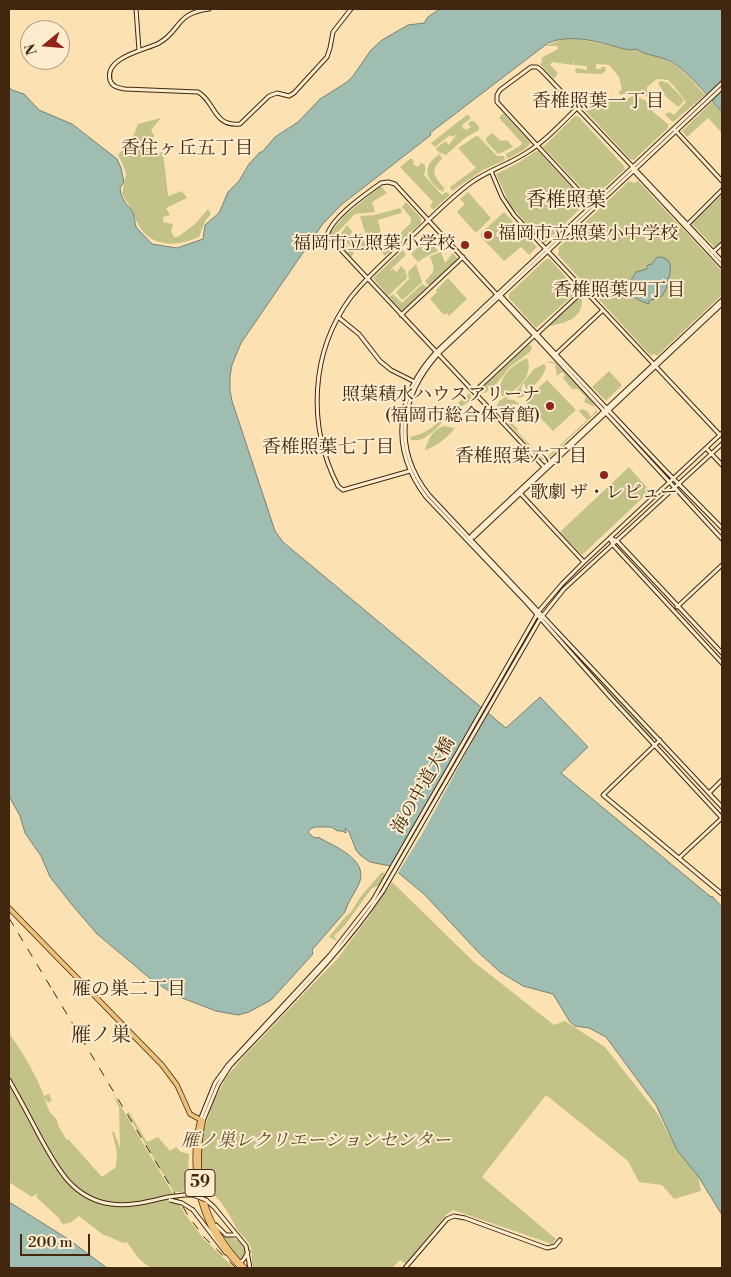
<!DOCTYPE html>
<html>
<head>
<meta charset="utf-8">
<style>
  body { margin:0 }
  #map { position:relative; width:731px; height:1277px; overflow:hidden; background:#fce2b3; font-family:"Libre Bodoni",serif }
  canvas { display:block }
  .frame { position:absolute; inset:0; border:10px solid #41270f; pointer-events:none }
  .north { position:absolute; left:20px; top:20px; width:50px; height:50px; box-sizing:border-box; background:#fdecce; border:1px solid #b29d82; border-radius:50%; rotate:253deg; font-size:14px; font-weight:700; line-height:20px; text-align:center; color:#41270f }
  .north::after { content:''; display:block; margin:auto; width:18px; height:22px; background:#8f2418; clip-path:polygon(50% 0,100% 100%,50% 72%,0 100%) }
  .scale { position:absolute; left:20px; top:1234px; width:70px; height:22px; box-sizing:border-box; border:2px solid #41270f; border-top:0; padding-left:6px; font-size:15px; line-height:18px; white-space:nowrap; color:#41270f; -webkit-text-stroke:4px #fdecce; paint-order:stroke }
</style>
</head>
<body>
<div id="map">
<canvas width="731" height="1277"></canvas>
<div class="frame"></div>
<div class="north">N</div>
<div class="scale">200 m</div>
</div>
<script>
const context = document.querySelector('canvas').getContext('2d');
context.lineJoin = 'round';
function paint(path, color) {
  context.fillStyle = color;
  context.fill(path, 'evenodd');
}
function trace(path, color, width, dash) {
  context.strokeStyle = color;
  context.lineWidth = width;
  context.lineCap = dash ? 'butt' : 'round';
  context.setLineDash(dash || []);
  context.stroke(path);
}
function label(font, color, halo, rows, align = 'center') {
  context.font = font + ' "Libre Bodoni","Noto Serif JP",serif';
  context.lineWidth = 4;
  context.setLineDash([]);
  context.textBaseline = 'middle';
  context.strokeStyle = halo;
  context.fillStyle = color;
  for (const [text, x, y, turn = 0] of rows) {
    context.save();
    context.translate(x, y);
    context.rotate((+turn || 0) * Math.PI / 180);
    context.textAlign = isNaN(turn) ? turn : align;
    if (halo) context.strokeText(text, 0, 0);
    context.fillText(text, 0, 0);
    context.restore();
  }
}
const green = new Path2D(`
  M564,39H579L629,50L635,48C645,55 657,56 668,61C683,68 694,83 705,95L673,122L665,115L669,112L674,115L686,102L674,86L678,82L674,86L668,80L657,79L647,87V91L650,90L652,93L648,97L635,91L620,95L619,91L622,90L619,77L609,65L596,64V69H601V67H605L606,70L602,74L576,73L575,70L577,68L587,70V66L574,65V59L573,65L552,62L550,65L558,73L554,79L540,64L542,62L541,58L558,49L557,46H544Z
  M660,81H663L665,83L667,82L684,100L680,106H677L666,97L658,83Z
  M9,87L12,90L24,94L39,110L72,124L117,159L121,168L124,182L120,188L121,195L126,204L132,211L122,194L126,174L123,165L118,155L132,139L138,124L161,118L151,130L154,136L146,145L154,155L163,151L168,196L182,191L187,198L166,208L170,215L163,217V222L173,224L171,231L174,237H178L196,223L208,209L211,214L205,221L199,237C169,250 143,245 133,212L41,151Z
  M633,96L645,100L652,111L668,124V128L634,160L630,159L581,106C595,94 617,105 633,96Z
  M712,102L722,112V133L708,118L687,137L682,131Z
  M468,114L471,118L462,125L463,128L459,132L464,128L466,130L471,127L468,124L471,121H474L479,127V130L465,138L446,155L438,152L436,148L446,141L449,145L457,134L452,137L450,135L435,147L431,143Z
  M502,114H504L531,143L524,150L507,159L506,154L520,146L522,143L499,118Z
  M575,116H578L624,166L625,169L593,198H591L543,147Z
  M492,133L501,141L507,140L513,147L498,154L486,141V138Z
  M476,136H478L497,156H504L505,160L483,170L452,191L450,187L476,168L458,148Z
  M536,151H538L586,203L546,242L544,243L510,205L496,174L518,163Z
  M440,154L442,159C429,171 434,176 444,188L443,192C426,181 420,166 440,154Z
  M411,158L414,162L413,164L418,167L421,163L425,165V172L423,174L442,195L446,192L450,195L433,210L430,206L433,202L400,167Z
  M629,181L634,183L638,181L722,271V295L657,356L654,354L651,356L558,255L559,252L558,248Z
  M381,186L387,193L372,202L375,212L355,214L338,232V236L354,253L351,257L330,233L345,215Z
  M468,192L491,218L478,231L475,232L457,212L465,204L460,199Z
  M722,194V242L715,248L691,223Z
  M406,202L421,218V223L385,256L377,247L392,241L411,223V218L402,207Z
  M400,208L402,211L401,213L378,220L383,242L369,246L360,216L375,215Z
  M504,212L537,247L529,255L521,247L504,261L481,237V233Z
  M347,225L352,231L350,236L353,240L358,237L357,235L362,233L366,248L355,251L340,235Z
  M427,238L438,251C431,254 424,257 418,262L411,254Z
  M403,250L406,255L389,271L393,269L397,272L401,266L406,271L397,280L406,272L407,278L388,296L373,278Z
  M441,252L445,263L453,253L458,259L429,286L425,281C436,270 435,271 430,256Z
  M546,259H550L578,291L536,328L509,298V294Z
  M416,264L422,282L404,299H401L396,292L409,279L408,272Z
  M448,278L467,299L449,316L446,313L444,315L430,299L437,292L436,290Z
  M422,284L427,287L403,310H401L389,297L393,294L402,303Z
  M580,296L582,299C583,319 565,323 549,326Z
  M528,345H531L532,347L530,352L510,367L497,383L485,393L482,392L481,389Z
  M527,358C534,374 519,389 505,396H502C495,379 513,364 527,358Z
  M550,361L556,363C565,373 596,401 597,412L546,460H542L501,415L497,406L499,401L517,390L534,369ZM549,362L555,364L557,376L562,372L565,375L563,378L572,389H578L586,397L584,402L595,407L596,410L591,417L587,411L582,409L579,411L587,420L547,457H541L517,431L518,429L513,424L510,423L514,419L511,417L507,420L505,419L515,409L514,407L504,417L502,414L513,404L521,405L514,400L506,399L518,390V398L522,397L530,392H524L521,388L524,383L526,389C536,387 543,377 546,367L544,364Z
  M609,371L622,385L606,401L592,387Z
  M547,380L576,410L553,431L524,401Z
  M469,393L472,399C466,405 459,407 452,412C440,422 429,443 411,440L410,437C433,434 452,408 469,393Z
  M444,426L455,428C448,437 436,447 425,450C428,439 432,430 444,426Z
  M629,467L650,491L583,554H581L560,532Z
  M570,648L654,738L652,740L611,696Z
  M382,872L386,875L380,885L372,888L345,925L334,936L337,941L329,937L346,916L351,912L361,896Z
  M392,882L474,962L554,1025L565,1021L605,1047L658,1114L677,1150L698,1176L701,1191L674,1199L662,1185L639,1182L628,1161L546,1095L482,1177L556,1239L552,1244L453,1210L446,1215L406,1264L400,1260L392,1268H254C250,1261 253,1256 251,1249C250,1241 241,1236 237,1229C229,1215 223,1201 209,1191H205L201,1159L204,1129L214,1100L227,1076L246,1054L338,958L367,919Z
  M9,1033C22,1051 36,1075 44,1096L49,1094L52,1100L48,1103L44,1097L49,1111L57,1120L58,1125L66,1139L69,1140L102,1177L116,1167L117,1152L112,1132H114L120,1148L119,1105L118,1106L113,1093L185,1214L203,1238L234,1268H152C140,1263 134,1252 127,1242L124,1243L102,1234L79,1216L70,1223L62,1224L59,1218L36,1197L38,1193L32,1197L9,1182Z
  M129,1112L147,1142L158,1137L170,1151L176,1147L181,1152L189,1154L188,1174L183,1192H175L172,1189L127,1113Z
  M217,1228C226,1240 242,1235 246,1252L241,1261L234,1254Z`);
const water = new Path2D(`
  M440,9H722V112C709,98 689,72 672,62C660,56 648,56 636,49L629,50C602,44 575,32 548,43L430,133L431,135L341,205L322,225L241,343L232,365L230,376V390L232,401L275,531L283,542L506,728L540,697L588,747L561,773L711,897L712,896L722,907V1215L698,1176L677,1150L656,1105L606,1037L589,1028L575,1026L570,1022L553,994L523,986L500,972L478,952L424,894L390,866L370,862L360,855L356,850L349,832L345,828L346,833L342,831H338L331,827H315L310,829L308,832L313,837L317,838L318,837C333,846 367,858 360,881C356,892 348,901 345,912L312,950L313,954L271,1000L249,1012L238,1015L216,1011L177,996L152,980L97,934L73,906L50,877L41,856L25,833L20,816L9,796V87L12,90L24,94L39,110L72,124L117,159L121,168L124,182L120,188L121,195L126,204L133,212L136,227L152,244L177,248L203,239L205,225L219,213L228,192L239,181L249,164L260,152H262L275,137L298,122L320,99L347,82L353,76L371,50L382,40L408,25L424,23L428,17Z
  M661,257L668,260C673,267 669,278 666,285L667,287L662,296L649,301V304C640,301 635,299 630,291L632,289L630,282L636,272L647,269V266L649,264L651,265L656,258Z
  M9,1202L68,1239L107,1268H9Z`);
const pier = new Path2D(`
  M482,706L489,711L422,834L396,876L389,869Z`);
const secondary = new Path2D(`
  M136,9L139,50
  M209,9C175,13 181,31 159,43C146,50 104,57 110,80C112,87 119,88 125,89L198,92C215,101 213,127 240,124L269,96L277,93L289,96L294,93L327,57L330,48L333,32L351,9
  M722,83L436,352C396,396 389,448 426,497L526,602L610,697L722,818
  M722,88L438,354C400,397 392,448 429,495L722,807
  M675,130L722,181
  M633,170L722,266
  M491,171L502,197L514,215L720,435
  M592,205L497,102V95L500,90L531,67H537L541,70L722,261
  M688,224L722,190
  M713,252L722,244
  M500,295L663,468L722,528
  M401,315L463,257
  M338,317L359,334L380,361L391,370L413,381
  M537,334L584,290
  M556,354L603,310
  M474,392L534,336
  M706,448L722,465
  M546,469L327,235C333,216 365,195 381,183L388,182L395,184L722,539
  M410,471L343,490L338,486C307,426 310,352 351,297C369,274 392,255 413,235C432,217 451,197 472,182C489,170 509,164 526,153C545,141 561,124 577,108
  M520,493L584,562
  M470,538L474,537L722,304
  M610,538L613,545L722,663
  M610,538L617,541L722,653
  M470,539L472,535L722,300
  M677,607L722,565
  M660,740L603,795L722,894
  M709,793L722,780
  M679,858L722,818
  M9,1080C20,1099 30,1118 40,1137C57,1168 73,1199 111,1204C130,1207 150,1201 168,1197
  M200,1120L215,1083L228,1065L330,955L373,900L539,611L562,584L584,562L722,433
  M203,1121L218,1085L230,1066C283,1009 340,955 383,891L540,619L564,589L722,444
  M184,1195H193
  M206,1200L214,1207L246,1246L250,1268
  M193,1210L226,1253
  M216,1225L226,1235H237
  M239,1264L244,1259L248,1252
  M405,1268L447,1219L454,1216L465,1218L547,1248L555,1246L560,1240`);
const primary = new Path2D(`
  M9,908L162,1065L177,1085L190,1114L203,1121C192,1179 203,1225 245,1268
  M200,1120C187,1174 201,1229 241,1268`);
const rail = new Path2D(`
  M9,918L56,996
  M53,991L189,1217L204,1237L236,1268`);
const secondaryBridge = new Path2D(`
  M193,1195L206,1200
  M168,1197L184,1195
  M170,1200L182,1203L193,1210`);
const markers = [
  [488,235,5,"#8f2418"],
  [465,245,5,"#8f2418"],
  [550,406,5,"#8f2418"],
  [604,475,5,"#8f2418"]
];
const shields = [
  [200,1183,30]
];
const shieldNames = [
  ["59",200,1183]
];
const poiNames = [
  ["福岡市立照葉小中学校",498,235,"left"],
  ["福岡市立照葉小学校",455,245],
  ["照葉積水ハウスアリーナ",540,396],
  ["(福岡市総合体育館)",540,417],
  ["歌劇 ザ・レビュー",604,494,"center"]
];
const streetNames = [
  ["海の中道大橋",424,786,-60]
];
const parkNames = [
  ["雁ノ巣レクリエーションセンター",316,1142]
];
const neighbourhoodNames = [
  ["香椎照葉一丁目",598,102],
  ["香住ヶ丘五丁目",187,149],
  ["香椎照葉四丁目",619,291],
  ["香椎照葉七丁目",328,448],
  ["香椎照葉六丁目",521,457],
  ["雁の巣二丁目",129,990]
];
const quarterNames = [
  ["香椎照葉",566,201],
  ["雁ノ巣",101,1036]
];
paint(green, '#c3c289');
paint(water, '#a0bdb2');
trace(water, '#7a8171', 1);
paint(pier, '#fce2b3');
trace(secondary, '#41270f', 5);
trace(primary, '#41270f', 5.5);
trace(secondary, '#fdecce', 3);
trace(primary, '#eec17a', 4);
trace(rail, '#41270f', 1, [9, 9]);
trace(secondaryBridge, '#41270f', 5, []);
trace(secondaryBridge, '#fdecce', 3);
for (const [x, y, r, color] of markers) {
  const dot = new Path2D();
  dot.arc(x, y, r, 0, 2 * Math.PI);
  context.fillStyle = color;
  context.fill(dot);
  trace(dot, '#fdecce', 2);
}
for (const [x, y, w] of shields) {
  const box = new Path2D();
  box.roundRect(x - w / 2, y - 13.5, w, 27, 4);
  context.fillStyle = '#fdecce';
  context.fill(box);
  trace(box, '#41270f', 1);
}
label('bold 16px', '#41270f', null, shieldNames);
label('18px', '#41270f', '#fdecce', poiNames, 'right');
label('18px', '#41270f', '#fdecce', streetNames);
label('italic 18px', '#624e2e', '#fdecce', parkNames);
label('19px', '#41270f', '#fdecce', neighbourhoodNames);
label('20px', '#41270f', '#fdecce', quarterNames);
</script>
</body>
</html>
